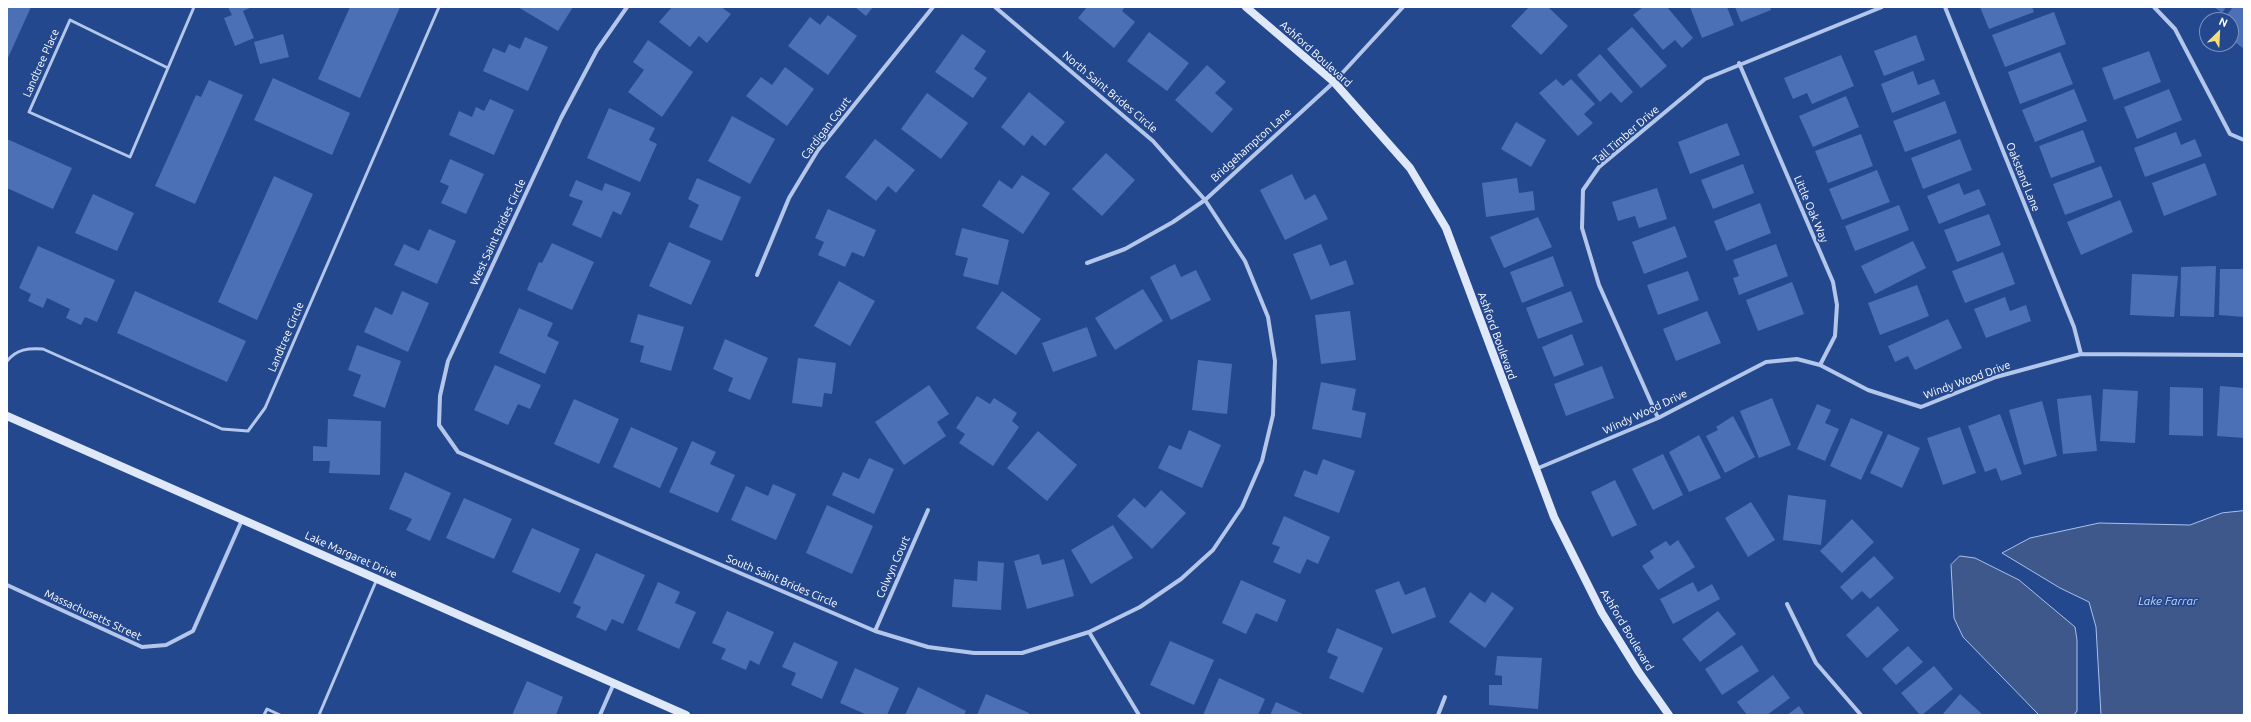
<!DOCTYPE html>
<html>
<head>
<meta charset="utf-8">
<style>
  body { margin:0 }
  #map { position:relative; width:2251px; height:722px; overflow:hidden; background:#24488e; font-family:Ubuntu,sans-serif }
  canvas { display:block }
  .frame { position:absolute; inset:0; border:8px solid #fff; pointer-events:none }
  .north { position:absolute; left:2199px; top:12px; width:40px; height:40px; box-sizing:border-box; background:#24488e; border:1px solid #7c91bb; border-radius:50%; rotate:24deg; font-size:11px; font-weight:700; line-height:16px; text-align:center; color:#fff }
  .north::after { content:''; display:block; margin:auto; width:14px; height:18px; background:#f6de77; clip-path:polygon(50% 0,100% 100%,50% 72%,0 100%) }
</style>
</head>
<body>
<div id="map">
<canvas width="2251" height="722"></canvas>
<div class="frame"></div>
<div class="north">N</div>
</div>
<script>
const context = document.querySelector('canvas').getContext('2d');
context.lineJoin = 'round';
function paint(path, color) {
  context.fillStyle = color;
  context.fill(path, 'evenodd');
}
function trace(path, color, width, dash) {
  context.strokeStyle = color;
  context.lineWidth = width;
  context.lineCap = dash ? 'butt' : 'round';
  context.setLineDash(dash || []);
  context.stroke(path);
}
function label(font, color, halo, rows, align = 'center') {
  context.font = font + ' Ubuntu,sans-serif';
  context.lineWidth = 3.5;
  context.setLineDash([]);
  context.textBaseline = 'middle';
  context.strokeStyle = halo;
  context.fillStyle = color;
  for (const [text, x, y, turn = 0] of rows) {
    context.save();
    context.translate(x, y);
    context.rotate((+turn || 0) * Math.PI / 180);
    context.textAlign = isNaN(turn) ? turn : align;
    if (halo) context.strokeText(text, 0, 0);
    context.fillText(text, 0, 0);
    context.restore();
  }
}
const water = new Path2D(`
  M2244,511V715H2101L2096,627L2089,602L2060,588L2002,553L2030,538L2099,523L2190,525L2222,513Z
  M1960,556L1975,558L2019,580L2075,627L2077,640V711L2074,715H2039L1963,637L1954,618L1951,565Z`);
const building = new Path2D(`
  M7,7H31L7,60Z
  M228,7H252L243,11L254,38L235,46L224,18L232,15Z
  M350,7H400L360,98L318,79Z
  M518,7H573L558,31Z
  M672,7H721L731,14L707,43L699,36L690,47L659,22Z
  M855,7H873L866,16Z
  M1087,7H1125L1122,11L1135,22L1114,48L1078,18Z
  M1529,7H1548L1568,26L1541,55L1511,26Z
  M1643,7H1667L1693,38L1682,48L1675,40L1663,50L1633,15Z
  M1690,7H1727L1734,25L1702,38Z
  M1735,7H1770L1771,10L1741,22Z
  M1980,7H2032L2034,12L1989,29Z
  M2214,7H2226L2222,13Z
  M2233,7H2244V49L2231,39V20H2223Z
  M2054,12L2066,44L2005,67L1992,35Z
  M828,15L857,36L828,75L788,46L810,17L820,25Z
  M1632,27L1667,66L1641,88L1607,49Z
  M1149,32L1189,63L1167,91L1127,61Z
  M283,34L289,57L260,64L254,42Z
  M962,34L986,51L974,69L987,78L973,98L935,72Z
  M1916,35L1925,60L1884,76L1874,51Z
  M525,37L548,47L528,91L483,71L493,48L505,53L509,44L520,49Z
  M648,40L693,72L662,117L628,92L644,70L633,62Z
  M2149,51L2161,82L2114,100L2102,68Z
  M2060,52L2073,84L2020,104L2008,72Z
  M1600,54L1633,92L1621,103L1611,92L1600,102L1577,75Z
  M1841,55L1854,86L1812,104L1807,93L1793,99L1784,78Z
  M1207,65L1226,82L1215,93L1233,109L1212,133L1175,100Z
  M785,67L814,89L787,126L746,96L761,77L772,85Z
  M1913,71L1918,85L1934,79L1940,94L1892,113L1881,84Z
  M273,78L350,113L332,155L254,120Z
  M1556,79L1563,86L1571,79L1595,104L1584,114L1593,123L1578,136L1539,93Z
  M209,80L243,95L195,204L155,186L196,95L201,97Z
  M2074,89L2087,121L2035,142L2022,110Z
  M2169,89L2182,120L2137,139L2124,107Z
  M1029,92L1065,122L1045,146L1032,135L1024,146L1001,127Z
  M927,93L968,123L941,159L901,129Z
  M1846,96L1859,127L1813,147L1799,116Z
  M490,99L514,110L494,155L449,135L459,111L472,117L476,107L484,111Z
  M1945,101L1957,133L1905,152L1893,121Z
  M609,108L655,128L649,140L657,144L640,182L587,158Z
  M732,116L775,139L750,184L708,161Z
  M1516,122L1546,140L1531,167L1501,149Z
  M1727,123L1740,155L1690,174L1678,142Z
  M2083,130L2095,162L2051,178L2039,146Z
  M2176,132L2181,145L2195,139L2202,156L2145,177L2134,148Z
  M1861,134L1873,166L1828,183L1815,151Z
  M7,139L72,168L53,209L7,188Z
  M875,139L915,170L896,193L888,186L876,201L845,177Z
  M1960,139L1972,170L1923,189L1911,158Z
  M1106,153L1135,180L1102,216L1072,189Z
  M450,159L484,174L466,214L441,203L449,186L440,182Z
  M2205,163L2217,195L2164,216L2152,183Z
  M1743,164L1754,193L1713,209L1701,180Z
  M2101,166L2113,197L2065,215L2053,184Z
  M1877,170L1890,202L1842,220L1829,189Z
  M1292,174L1305,200L1315,194L1328,219L1285,240L1260,190Z
  M1022,175L1050,193L1023,234L982,206L999,180L1012,189Z
  M274,176L313,194L257,320L218,302Z
  M697,178L741,197L722,241L689,227L699,205L688,199Z
  M1517,178L1519,193L1533,191L1535,210L1486,217L1482,183Z
  M576,180L602,191L605,183L631,193L621,215L613,211L601,238L572,225L583,201L569,196Z
  M1959,183L1964,195L1979,189L1986,205L1939,224L1927,196Z
  M1657,188L1667,219L1639,228L1635,216L1618,221L1612,202Z
  M93,194L134,213L117,251L75,233Z
  M2120,200L2133,232L2081,255L2067,222Z
  M1760,203L1771,233L1726,251L1714,221Z
  M1899,205L1909,230L1855,251L1845,226Z
  M828,209L876,230L864,257L852,252L845,267L818,255L824,242L815,238Z
  M1989,214L2001,245L1957,262L1944,230Z
  M1538,217L1552,247L1504,268L1490,237Z
  M1675,226L1687,257L1644,274L1632,242Z
  M962,228L1009,240L998,285L963,276L968,258L955,255Z
  M429,229L456,241L437,284L394,265L404,244L419,251Z
  M1913,241L1926,268L1875,294L1861,266Z
  M669,242L711,261L691,305L649,286Z
  M552,243L594,262L572,310L527,290L539,262L542,263Z
  M1321,244L1330,266L1346,260L1354,284L1311,300L1293,254Z
  M1776,244L1788,276L1739,295L1733,278L1739,276L1733,260Z
  M38,246L115,280L97,322L85,317L81,325L66,318L70,309L47,298L43,308L28,301L31,294L19,288Z
  M2003,252L2015,284L1965,303L1952,271Z
  M1553,256L1564,286L1522,303L1510,272Z
  M1175,264L1181,277L1196,270L1211,300L1171,320L1150,277Z
  M2216,266L2214,317L2180,316L2181,267Z
  M2220,269H2244V317L2219,315Z
  M1688,271L1699,300L1658,315L1647,285Z
  M2132,274L2178,276L2174,317L2130,315Z
  M839,281L875,301L850,346L814,326Z
  M1792,282L1804,314L1758,331L1746,300Z
  M1917,285L1929,316L1880,335L1868,303Z
  M1143,289L1163,321L1115,350L1095,318Z
  M135,291L246,341L227,382L117,333Z
  M402,291L429,303L408,352L364,332L375,307L392,315Z
  M1002,291L1041,319L1016,355L976,328Z
  M1571,291L1583,322L1538,339L1526,308Z
  M2005,297L2010,311L2026,305L2031,321L1986,338L1974,309Z
  M519,308L553,323L547,336L559,342L545,374L499,353Z
  M1350,311L1356,360L1321,364L1315,315Z
  M1707,311L1721,343L1676,361L1663,329Z
  M638,314L684,327L671,371L640,362L644,346L630,342Z
  M1948,319L1962,348L1915,370L1908,356L1895,362L1888,346Z
  M1087,327L1097,356L1053,372L1042,343Z
  M1572,334L1584,365L1554,377L1542,347Z
  M725,339L768,358L750,400L728,391L733,378L713,369Z
  M357,345L401,361L385,408L353,396L361,375L348,370Z
  M798,358L836,363L832,394L824,393L822,407L792,403Z
  M1198,360L1232,364L1227,414L1192,410Z
  M495,365L541,385L530,409L518,404L508,425L474,410Z
  M1602,366L1614,398L1566,416L1554,384Z
  M1321,382L1356,389L1352,410L1366,413L1361,438L1312,429Z
  M929,385L949,414L937,422L946,436L904,465L875,422Z
  M2220,386L2244,388V438L2217,436Z
  M2170,387L2203,388V436L2169,435Z
  M2103,389L2138,391L2135,443L2100,441Z
  M2091,395L2097,451L2063,454L2057,399Z
  M977,396L990,404L994,398L1017,413L1012,421L1019,427L993,466L959,443L965,434L956,428Z
  M1772,398L1791,445L1759,458L1740,411Z
  M574,399L619,419L599,464L554,444Z
  M2042,401L2057,456L2024,465L2009,410Z
  M1817,404L1831,410L1825,423L1839,429L1825,461L1797,449Z
  M2000,414L2022,474L2001,481L1996,468L1985,472L1968,426Z
  M1733,416L1755,457L1725,473L1706,436L1718,430L1716,427Z
  M1851,418L1883,432L1861,480L1830,466Z
  M328,419L381,421L380,475L329,473L330,461H313V446L327,447Z
  M631,427L678,448L660,488L613,467Z
  M1960,427L1976,473L1943,485L1927,438Z
  M1189,430L1221,445L1202,488L1158,468L1169,445L1181,450Z
  M1038,431L1077,465L1047,501L1007,468Z
  M1888,434L1920,448L1902,488L1870,473Z
  M1699,435L1721,478L1689,492L1669,452Z
  M692,441L716,452L710,464L735,475L718,513L669,492Z
  M1663,454L1683,495L1653,510L1632,469Z
  M869,458L894,469L874,514L832,495L843,472L859,479Z
  M1323,459L1355,471L1339,513L1294,496L1304,470L1317,475Z
  M405,472L451,493L430,541L406,530L412,519L389,509Z
  M1615,480L1637,525L1612,537L1591,492Z
  M773,484L796,494L776,540L731,520L746,486L768,496Z
  M1161,490L1186,513L1152,549L1117,516L1134,498L1145,508Z
  M1788,495L1826,500L1821,545L1783,540Z
  M464,498L512,519L494,559L446,538Z
  M1751,502L1775,540L1748,557L1725,518Z
  M827,505L873,526L852,574L806,553Z
  M1284,516L1330,537L1318,564L1307,559L1300,574L1273,562L1280,547L1272,544Z
  M1852,519L1874,542L1842,573L1820,551Z
  M1113,525L1133,558L1091,584L1071,550Z
  M532,528L580,549L560,593L512,572Z
  M1678,540L1695,567L1658,590L1642,566L1654,558L1650,551L1666,541L1670,546Z
  M596,553L645,575L623,624L612,619L606,631L576,617L581,607L573,603Z
  M1039,554L1042,565L1064,559L1074,596L1027,609L1014,561Z
  M1874,556L1894,578L1870,599L1862,591L1852,600L1840,587Z
  M978,561L1004,563L1001,610L952,607L954,579L977,581Z
  M1241,580L1286,600L1277,622L1256,613L1246,634L1222,623Z
  M1399,581L1405,595L1425,587L1436,617L1392,634L1375,590Z
  M658,582L680,592L675,603L696,612L679,649L637,630Z
  M1693,582L1698,592L1712,584L1720,599L1673,624L1660,599Z
  M1470,592L1485,603L1492,592L1514,608L1485,648L1449,622Z
  M1878,606L1899,630L1867,658L1846,635Z
  M727,611L774,632L759,665L750,660L746,670L721,659L726,649L712,643Z
  M1718,611L1736,634L1700,662L1682,639Z
  M1337,628L1383,648L1363,693L1329,678L1338,657L1327,652Z
  M1170,641L1214,660L1194,705L1150,685Z
  M794,642L838,662L822,699L791,685L796,673L782,667Z
  M1742,645L1759,671L1722,695L1705,669Z
  M1908,646L1923,662L1896,685L1882,669Z
  M1497,656L1542,658L1538,709L1489,705V685H1502V676L1495,675Z
  M1934,666L1953,689L1922,715H1920L1901,693Z
  M855,668L899,688L887,715H867L840,703Z
  M1773,675L1790,698L1767,715H1747L1737,702Z
  M1219,678L1265,699L1258,715H1203Z
  M527,681L563,697L556,715H512Z
  M918,687L966,711L964,715H905Z
  M986,694L1029,713V715H977Z
  M1960,694L1982,714L1981,715H1942Z
  M1276,702L1305,715H1270Z
  M1799,706L1805,715H1787Z`);
const lane = new Path2D(`
  M168,68L70,20L29,112L130,157L194,7
  M7,361C17,349 28,348 43,349L222,429L248,431L265,408L439,7
  M264,715L267,709L280,715
  M319,715L377,579`);
const street = new Path2D(`
  M627,7L597,50L561,118L448,361L440,396L439,425L458,452L875,631L928,647L974,653H1022L1089,632L1140,607L1181,579L1213,550L1242,507L1262,461L1273,415L1275,361L1268,317L1245,261L1205,200L1153,141L995,7
  M1945,7L2074,327L2081,354
  M2154,7L2175,29L2230,134L2244,140
  M1739,63L1833,282L1837,305L1835,336L1820,365
  M1087,263L1125,249L1173,222L1205,200L1334,82L1403,7
  M757,275L789,198L818,150L933,7
  M1658,418L1599,285L1582,228L1583,190L1599,167L1705,79L1882,7
  M1536,469L1658,418L1766,362L1797,359L1820,365L1868,390L1921,407L1996,377L2081,354L2244,355
  M7,585L142,647L166,645L193,631L242,520
  M1787,604L1816,663L1861,715
  M875,631L928,510
  M1089,632L1139,715
  M600,715L614,683
  M1438,715L1445,697`);
const secondary = new Path2D(`
  M1246,7L1334,82L1410,168L1446,228L1554,517L1602,613L1638,671L1669,715
  M7,416L686,715`);
const streetNames = [
  ["Ashford Boulevard",1316,54,42],
  ["Landtree Place",41,63,-66],
  ["North Saint Brides Circle",1110,92,40],
  ["Cardigan Court",826,128,-53],
  ["Tall Timber Drive",1626,135,-41],
  ["Bridgehampton Lane",1251,145,-42],
  ["Oakstand Lane",2023,177,68],
  ["Little Oak Way",1811,209,67],
  ["West Saint Brides Circle",498,232,-65],
  ["Ashford Boulevard",1497,336,70],
  ["Landtree Circle",286,337,-67],
  ["Windy Wood Drive",1967,380,-20],
  ["Windy Wood Drive",1645,412,-25],
  ["Lake Margaret Drive",351,555,24],
  ["Colwyn Court",893,567,-66],
  ["South Saint Brides Circle",782,581,23],
  ["Massachusetts Street",93,615,25],
  ["Ashford Boulevard",1627,630,59]
];
const waterNames = [
  ["Lake Farrar",2168,601]
];
paint(water, '#3e588b');
trace(water, '#a8c1ec', 1);
paint(building, '#4c70b5');
trace(lane, '#b4c7eb', 3);
trace(street, '#b4c7eb', 4);
trace(secondary, '#dfe8f9', 8);
label('11px', '#fff', '#24488e', streetNames);
label('italic 12px', '#c0d2f2', '#24488e', waterNames);
</script>
</body>
</html>
